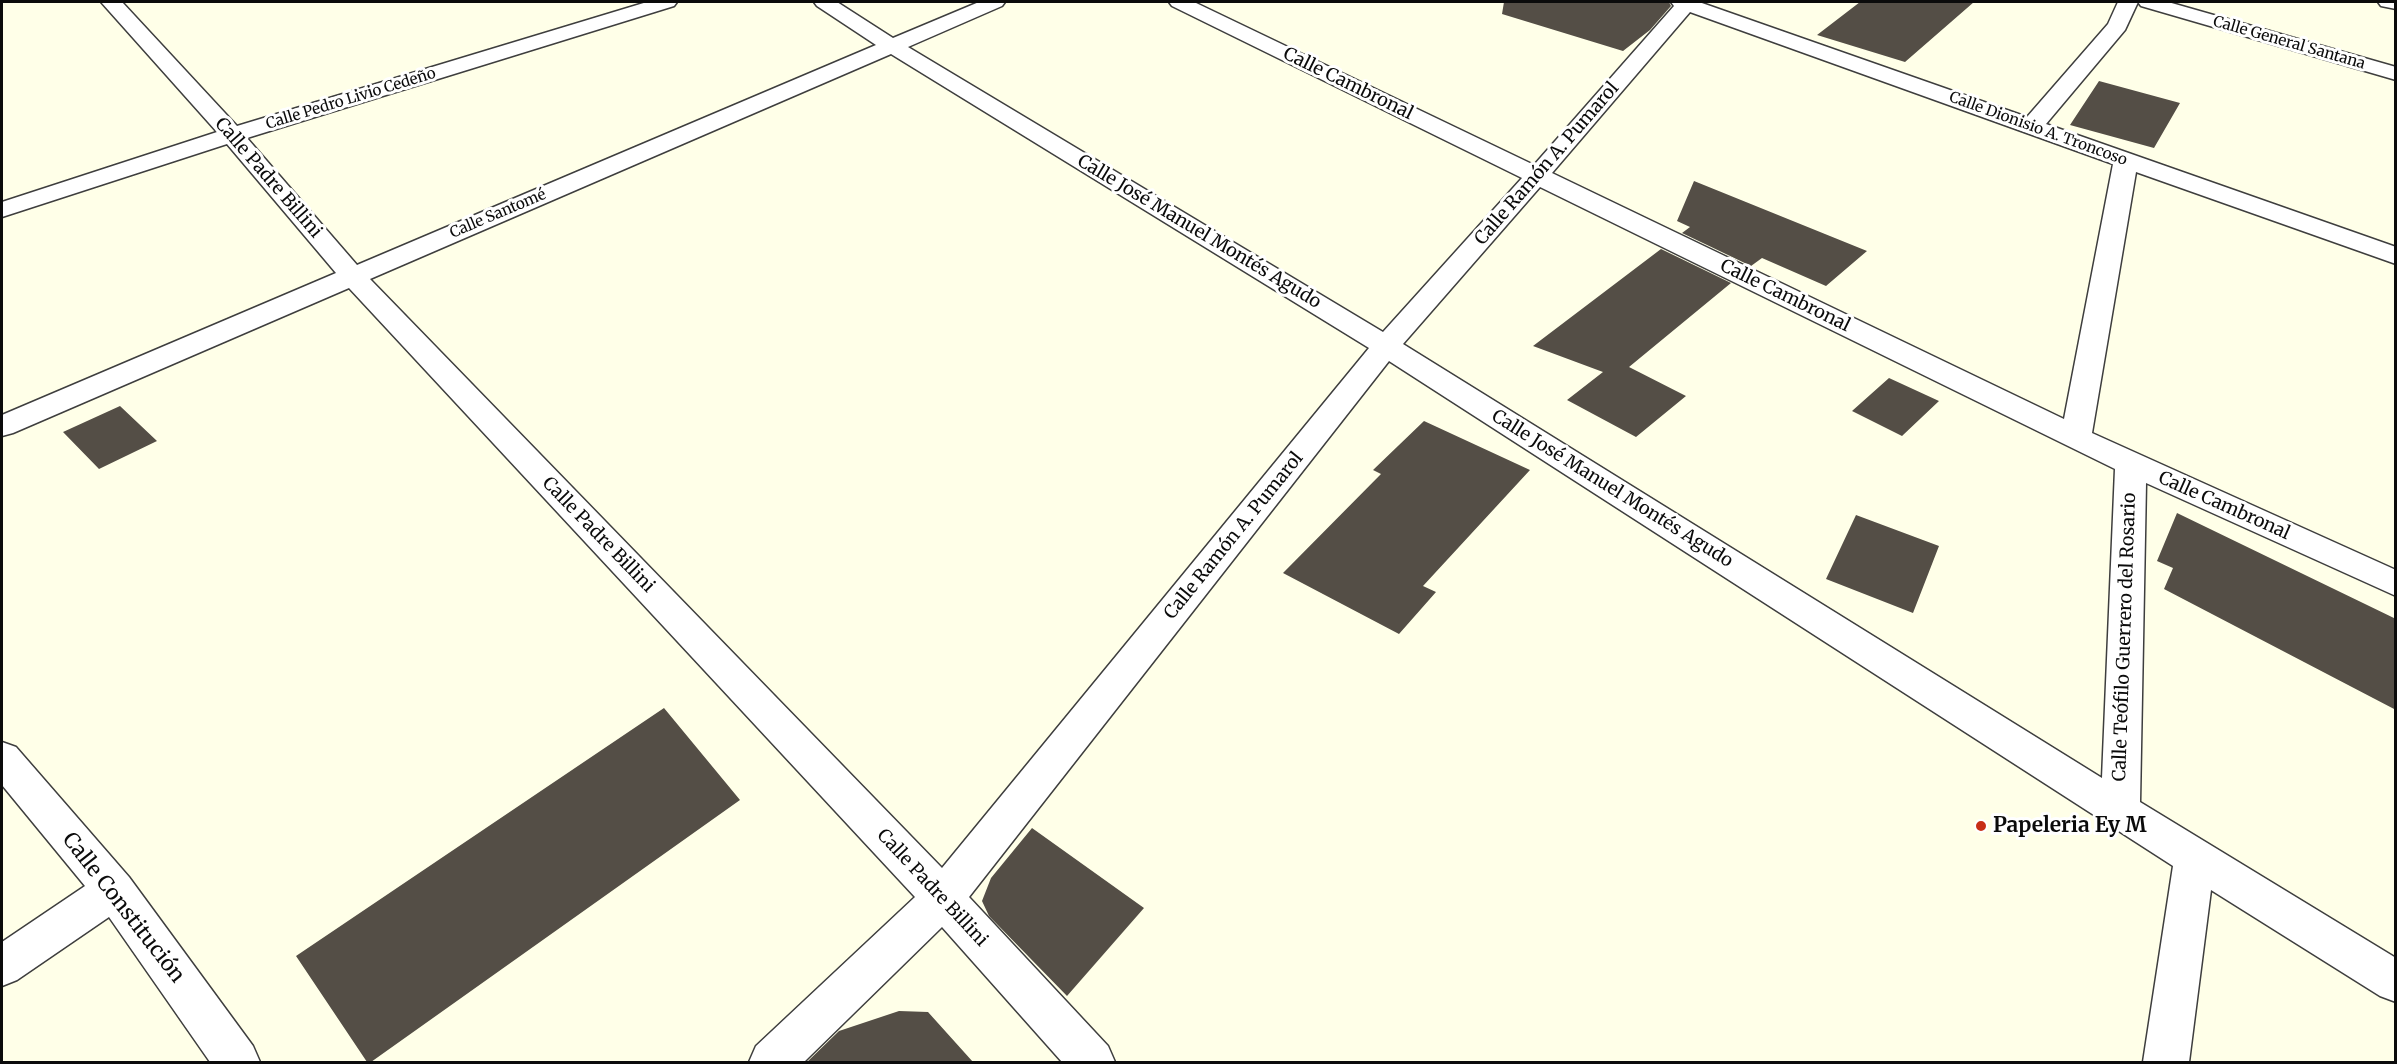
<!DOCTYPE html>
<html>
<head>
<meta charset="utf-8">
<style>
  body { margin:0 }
  #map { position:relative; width:2397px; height:1064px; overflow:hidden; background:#ffffe8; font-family:Merriweather,serif }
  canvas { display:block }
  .frame { position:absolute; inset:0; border:3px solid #0b0b0b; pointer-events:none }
</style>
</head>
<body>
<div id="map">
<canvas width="2397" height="1064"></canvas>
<div class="frame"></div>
</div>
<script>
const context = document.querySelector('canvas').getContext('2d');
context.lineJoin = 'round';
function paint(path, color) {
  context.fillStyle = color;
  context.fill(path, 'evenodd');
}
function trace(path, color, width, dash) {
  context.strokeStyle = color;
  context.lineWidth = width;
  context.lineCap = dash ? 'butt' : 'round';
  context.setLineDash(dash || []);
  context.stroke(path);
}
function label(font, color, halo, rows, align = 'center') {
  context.font = font + ' Merriweather,serif';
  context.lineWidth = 6;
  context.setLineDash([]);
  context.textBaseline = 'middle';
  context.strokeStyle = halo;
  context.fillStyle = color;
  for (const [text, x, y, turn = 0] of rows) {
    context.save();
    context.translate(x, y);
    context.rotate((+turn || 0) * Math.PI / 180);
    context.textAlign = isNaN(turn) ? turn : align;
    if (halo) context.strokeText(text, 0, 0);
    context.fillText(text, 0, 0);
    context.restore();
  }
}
const building = new Path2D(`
  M1504,2H1669L1671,6L1650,30L1623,51L1502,14Z
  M1860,2H1974L1905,62L1817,35Z
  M2099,81L2180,103L2154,148L2070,125Z
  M1694,181L1867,251L1826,286L1762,258L1751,266L1682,233L1690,227L1677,221Z
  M1661,249L1731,283L1629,367L1686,396L1636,437L1567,400L1603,372L1533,346Z
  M1889,378L1939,401L1902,436L1852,411Z
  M120,406L157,441L99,469L63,432Z
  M1424,421L1530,470L1423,586L1436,592L1399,634L1283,573L1381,474L1373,470Z
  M2177,513L2396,619V710L2164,589L2173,568L2157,561Z
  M1856,515L1939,546L1913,613L1826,579Z
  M664,708L740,800L371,1062H367L296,956Z
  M1032,828L1144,908L1067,996L989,916L982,901L991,878Z
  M899,1011L928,1012L973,1062H807L839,1031Z`);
const minor = new Path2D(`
  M101,2H122L237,126L647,2H677L674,6L247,138L357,265L876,45L817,6L814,2H837L893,38L979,2H1005L1002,6L908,47L1383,332L1522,178L1172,6L1169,2H1194L1534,165L1674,6L1671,2H1699L2027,117L2108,24L2118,2H2168L2396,67V80L2141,6L2138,2L2125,30L2046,124L2396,247V264L2136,172L2092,433L2396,570V596L2146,483L2140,802L2396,958V1002L2380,996L2211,890L2189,1062H2143L2173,866L1389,361L969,897L1108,1046L1115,1062H1062L942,927L804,1062H749L756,1046L915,897L349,288L13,433L2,436V415L336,273L227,144L2,217V202L217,132ZM1690,12L2113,164L2064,419L1552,173ZM891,54L1369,348L942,868L370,279ZM1540,187L2115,469L2102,778L1403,344Z
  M2378,2H2396V9L2381,6Z
  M2,742L16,747L129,877L253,1046L260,1062H210L109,917L17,980L2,986V942L85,886L2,785Z`);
const markers = [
  [1981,826,6,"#c72e16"]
];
const farStreetnames = [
  ["Calle General Santana",2289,43,16],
  ["Calle Pedro Livio Cedeño",351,99,-17],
  ["Calle Dionisio A. Troncoso",2038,129,20],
  ["Calle Santomé",498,214,-23]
];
const streetNames = [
  ["Calle Cambronal",1348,84,26],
  ["Calle Ramón A. Pumarol",1547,164,-49],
  ["Calle Padre Billini",268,178,49],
  ["Calle José Manuel Montés Agudo",1199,232,31],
  ["Calle Cambronal",1785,296,26],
  ["Calle José Manuel Montés Agudo",1612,489,32],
  ["Calle Cambronal",2224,506,24],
  ["Calle Padre Billini",598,535,46],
  ["Calle Ramón A. Pumarol",1234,536,-51],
  ["Calle Teófilo Guerrero del Rosario",2125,637,-88],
  ["Calle Padre Billini",932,888,47]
];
const nearPoinames = [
  ["Papeleria Ey M",1993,826]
];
const nearStreetnames = [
  ["Calle Constitución",123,908,52]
];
paint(building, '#544e46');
trace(minor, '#3e3e3e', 3);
paint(minor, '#fff');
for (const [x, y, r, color] of markers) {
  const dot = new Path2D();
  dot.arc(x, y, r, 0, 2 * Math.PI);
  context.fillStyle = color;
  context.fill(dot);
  trace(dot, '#fff', 2);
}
label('15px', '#0b0b0b', '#fff', farStreetnames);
label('18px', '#0b0b0b', '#fff', streetNames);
label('bold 21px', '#0b0b0b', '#fff', nearPoinames, 'left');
label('21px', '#0b0b0b', '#fff', nearStreetnames);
</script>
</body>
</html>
